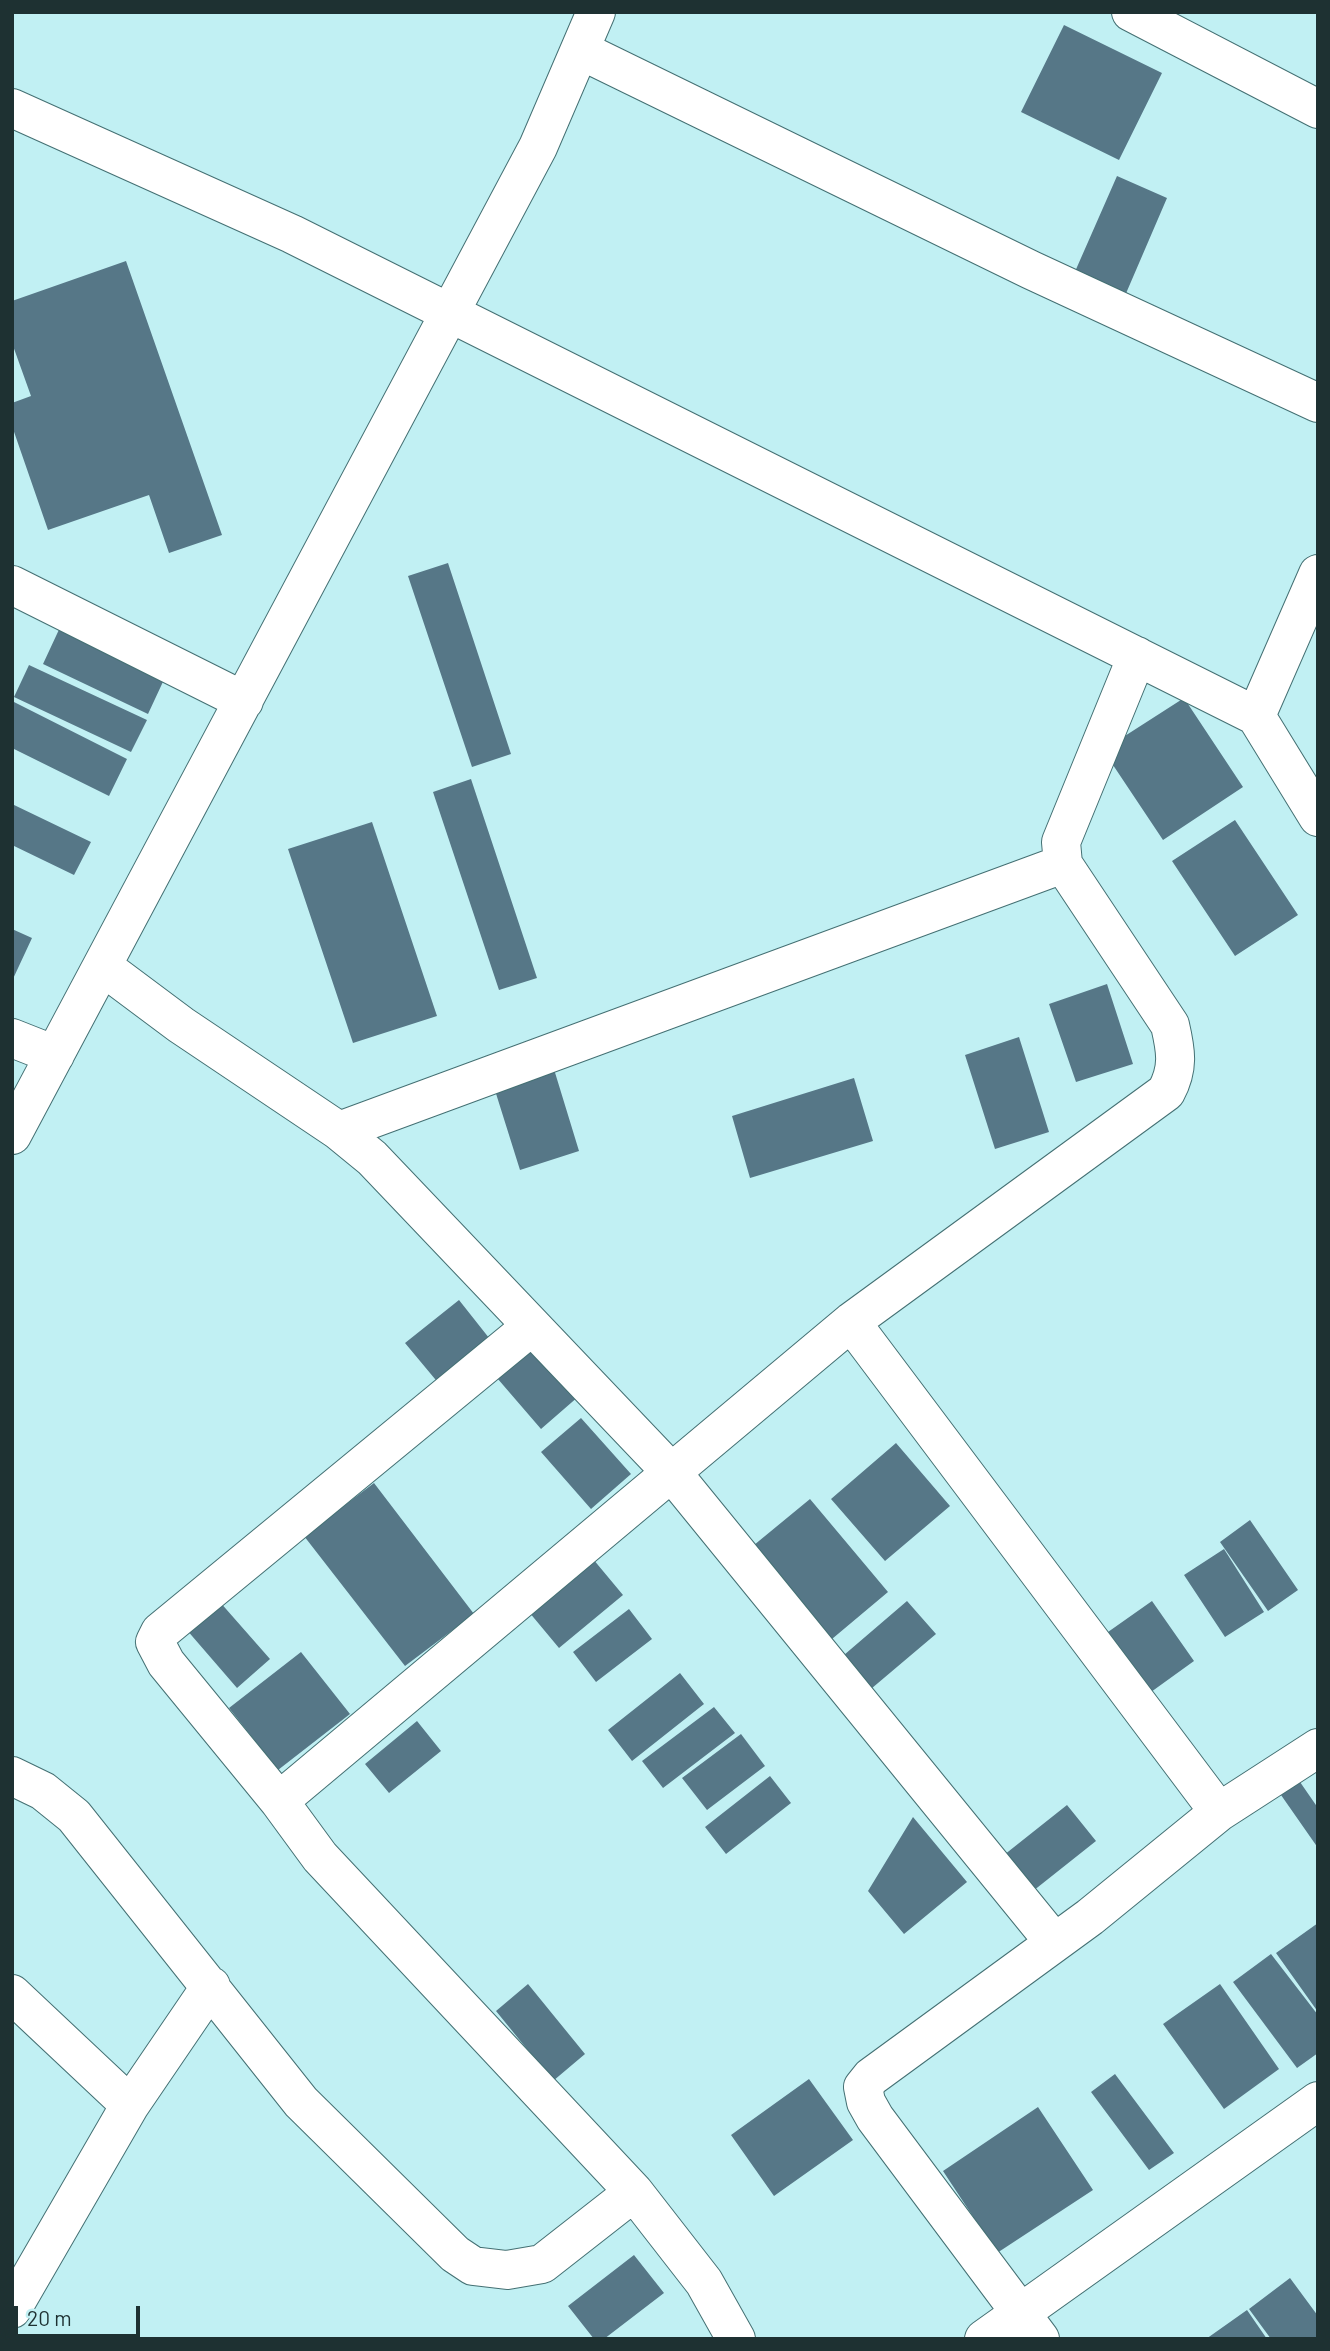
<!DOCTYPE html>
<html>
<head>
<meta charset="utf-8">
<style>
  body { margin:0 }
  #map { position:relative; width:1330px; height:2351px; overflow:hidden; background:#c1f0f3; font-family:Barlow,sans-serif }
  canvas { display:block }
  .frame { position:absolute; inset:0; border:14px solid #1e3132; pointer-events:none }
  .scale { position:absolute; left:14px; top:2306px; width:126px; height:32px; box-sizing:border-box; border:4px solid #1e3132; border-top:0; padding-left:9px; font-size:21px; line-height:24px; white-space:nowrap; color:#1e3132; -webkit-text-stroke:5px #c1f0f3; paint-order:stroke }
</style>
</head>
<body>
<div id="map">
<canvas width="1330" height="2351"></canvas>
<div class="frame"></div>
<div class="scale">20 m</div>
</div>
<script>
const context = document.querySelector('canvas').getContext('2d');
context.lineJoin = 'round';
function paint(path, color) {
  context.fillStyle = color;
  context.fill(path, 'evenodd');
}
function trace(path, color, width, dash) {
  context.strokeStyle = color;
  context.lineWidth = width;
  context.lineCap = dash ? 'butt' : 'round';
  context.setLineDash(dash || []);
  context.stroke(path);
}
const building = new Path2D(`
  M1064,25L1162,73L1119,160L1021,112Z
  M1117,176L1167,198L1121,305L1070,283Z
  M126,261L222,535L169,553L149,495L48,530L12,426V403L31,396L12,343V301Z
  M448,563L511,754L472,767L408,576Z
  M63,621L168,671L148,714L43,664Z
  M29,665L147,720L131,752L14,697Z
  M1184,698L1243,787L1163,840L1103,750Z
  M14,702L127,759L109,796L12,748Z
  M471,779L537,978L499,990L433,792Z
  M12,804L91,842L74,875L12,845Z
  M1235,820L1298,915L1235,956L1172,861Z
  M372,822L437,1016L353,1043L288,849Z
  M12,929L32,938L12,981Z
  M1107,984L1133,1064L1076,1082L1049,1004Z
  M1019,1037L1049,1132L995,1149L965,1055Z
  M553,1066L579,1151L520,1170L493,1084Z
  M854,1078L873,1141L750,1178L732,1116Z
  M459,1300L493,1343L440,1385L405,1343Z
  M529,1338L579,1396L541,1429L491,1371Z
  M581,1418L631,1474L591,1509L541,1452Z
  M896,1443L950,1506L885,1561L831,1499Z
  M374,1483L474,1614L405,1666L304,1536Z
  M810,1499L888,1592L826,1644L748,1550Z
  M1250,1520L1298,1590L1268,1611L1220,1542Z
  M1224,1549L1264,1612L1225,1637L1184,1575Z
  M593,1559L623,1595L559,1648L529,1612Z
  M219,1601L270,1659L237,1688L186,1629Z
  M907,1601L936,1634L865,1694L837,1661Z
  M1152,1601L1194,1661L1151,1692L1108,1632Z
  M629,1609L652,1639L596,1682L573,1652Z
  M301,1652L350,1714L278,1770L229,1708Z
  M680,1673L704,1704L632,1761L608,1730Z
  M714,1707L735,1733L663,1788L642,1761Z
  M417,1721L441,1751L389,1793L365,1764Z
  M741,1734L765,1766L707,1810L682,1778Z
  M770,1776L791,1803L726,1854L705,1827Z
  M1300,1782L1318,1808V1848L1281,1795Z
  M1067,1805L1096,1841L1033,1891L1004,1855Z
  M913,1817L967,1882L904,1934L868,1891Z
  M1318,1923V2012L1276,1953Z
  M1271,1954L1318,2015V2053L1297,2068L1233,1982Z
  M528,1984L585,2054L553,2081L496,2011Z
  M1220,1984L1279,2069L1224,2109L1163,2024Z
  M1115,2074L1174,2153L1149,2170L1091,2092Z
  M809,2079L853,2140L774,2196L731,2135Z
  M1038,2107L1093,2190L997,2253L943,2171Z
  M634,2255L664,2293L604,2339H594L568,2306Z
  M1290,2278L1318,2316V2339H1271L1249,2309Z
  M1247,2310L1267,2339H1206Z`);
const minor = new Path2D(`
  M1131,12L1318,109
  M580,50L1031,270L1318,403
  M12,108L292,234L1256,716L1318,817
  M12,585L244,701
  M1256,716L1318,574
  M102,966L181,1025L339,1131L372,1158L673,1474L1054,1942
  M12,1038L55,1055
  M339,1131L1063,864
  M12,1135L538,147L596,12
  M851,1322L1219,1812
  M532,1326L160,1632L155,1642L166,1663L279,1801L320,1857L634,2192L704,2282L736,2339
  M12,1776L43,1791L74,1816L301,2102L455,2254L473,2266L507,2270L542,2264L634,2192
  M279,1801L851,1322L1166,1092C1179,1068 1176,1051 1170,1025L1063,864L1061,842L1137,656
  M12,1994L130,2105
  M12,2309L130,2105L211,1986
  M984,2339L1318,2101
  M1040,2339L875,2118L866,2102L863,2087L871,2077L1090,1917L1219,1812L1318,1748`);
paint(building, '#567787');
trace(minor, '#447073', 40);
trace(minor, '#fff', 38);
</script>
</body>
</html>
